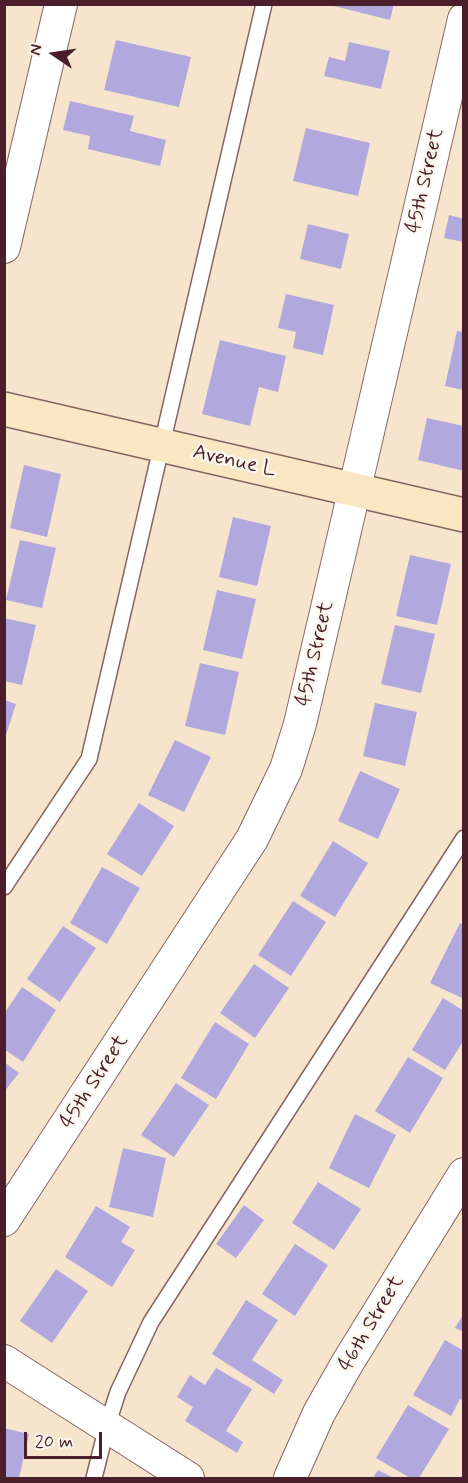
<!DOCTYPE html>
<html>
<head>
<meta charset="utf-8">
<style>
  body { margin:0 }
  #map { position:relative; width:468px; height:1483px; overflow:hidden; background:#f6e5cc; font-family:Mynerve,sans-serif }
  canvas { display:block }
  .frame { position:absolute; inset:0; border:6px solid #4a1f2b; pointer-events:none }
  .north { position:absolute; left:24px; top:24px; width:60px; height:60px; -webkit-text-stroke:4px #fbf7ec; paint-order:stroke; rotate:283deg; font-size:16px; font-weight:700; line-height:24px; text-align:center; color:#4a1f2b }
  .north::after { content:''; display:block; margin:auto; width:21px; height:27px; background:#4a1f2b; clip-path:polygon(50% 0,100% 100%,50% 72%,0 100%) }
  .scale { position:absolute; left:24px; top:1432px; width:78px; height:27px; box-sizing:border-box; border:3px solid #4a1f2b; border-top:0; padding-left:8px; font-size:18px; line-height:21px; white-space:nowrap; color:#4a1f2b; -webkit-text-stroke:4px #fbf7ec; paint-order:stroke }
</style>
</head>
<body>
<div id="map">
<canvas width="468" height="1483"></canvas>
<div class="frame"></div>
<div class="north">N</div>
<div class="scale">20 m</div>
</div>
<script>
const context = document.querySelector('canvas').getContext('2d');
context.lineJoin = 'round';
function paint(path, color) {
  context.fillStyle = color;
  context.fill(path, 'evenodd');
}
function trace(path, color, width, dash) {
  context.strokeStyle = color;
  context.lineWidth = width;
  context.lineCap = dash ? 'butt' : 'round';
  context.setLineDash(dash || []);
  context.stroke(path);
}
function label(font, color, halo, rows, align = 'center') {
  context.font = font + ' Mynerve,sans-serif';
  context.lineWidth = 5;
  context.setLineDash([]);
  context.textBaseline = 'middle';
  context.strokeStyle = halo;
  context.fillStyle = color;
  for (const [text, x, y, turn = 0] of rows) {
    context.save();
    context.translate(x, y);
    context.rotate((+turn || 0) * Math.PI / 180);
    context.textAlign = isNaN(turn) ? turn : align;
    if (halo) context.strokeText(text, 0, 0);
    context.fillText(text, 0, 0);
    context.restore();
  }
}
const building = new Path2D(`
  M326,4H394L390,20Z
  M116,40L191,57L179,107L104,90Z
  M349,42L390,51L381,89L324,76L329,57L345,61Z
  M70,101L134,116L130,131L166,140L160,166L88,149L90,136L63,130Z
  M306,128L370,143L358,196L293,181Z
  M449,215L464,219V242L444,238Z
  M308,224L349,234L341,269L300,259Z
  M286,294L334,305L323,355L293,348L296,332L278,328Z
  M457,331L464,332V390L445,386Z
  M220,340L286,356L278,392L259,387L250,426L202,414Z
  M427,418L464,426V471L418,460Z
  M24,465L61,474L47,537L10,528Z
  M233,517L271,526L257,586L219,577Z
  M20,540L56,548L42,608L6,600Z
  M410,555L451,564L437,625L396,616Z
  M217,590L256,599L242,659L203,650Z
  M4,618L36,625L22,685L4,681Z
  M395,625L435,634L421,693L381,684Z
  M200,663L239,672L225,735L185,726Z
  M4,700L16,704L5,738H4Z
  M375,703L417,712L405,766L363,756Z
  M175,740L211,757L184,812L148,795Z
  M360,771L400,789L378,839L338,821Z
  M139,803L174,826L142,876L107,854Z
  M333,841L368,863L335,917L300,896Z
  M102,867L140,888L107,944L70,923Z
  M293,901L326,922L291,976L258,955Z
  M460,923L464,925V999L430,983Z
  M63,926L96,948L60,1002L27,979Z
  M254,964L289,988L255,1038L220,1013Z
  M22,987L56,1010L23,1062L4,1049V1014Z
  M443,998L464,1011V1040L445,1070L412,1050Z
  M215,1022L249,1044L216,1099L181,1078Z
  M408,1057L443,1078L410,1133L375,1111Z
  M4,1062L19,1073L4,1092Z
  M176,1083L209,1105L174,1157L141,1135Z
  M355,1114L396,1135L369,1188L329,1168Z
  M123,1148L166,1158L153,1217L109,1207Z
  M318,1182L361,1209L334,1250L292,1223Z
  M244,1205L264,1220L236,1258L216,1244Z
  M96,1206L130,1227L121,1242L135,1250L112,1287L65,1257Z
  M295,1244L328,1265L295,1316L262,1294Z
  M56,1269L88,1291L52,1343L20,1321Z
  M246,1300L278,1320L252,1360L283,1380L274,1394L212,1354Z
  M464,1313V1332L455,1328Z
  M445,1340L464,1351V1401L460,1399L451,1416L413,1395Z
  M216,1368L252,1389L226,1431L243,1442L237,1453L185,1421L193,1407L177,1397L190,1375L205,1385Z
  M408,1405L449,1429L419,1478H410L376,1458Z
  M4,1428L29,1434L19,1478H4Z
  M378,1470L394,1478H373Z`);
const lane = new Path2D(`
  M4,887L89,759L264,4
  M94,1478L107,1426L118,1392L151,1322L464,838`);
const street = new Path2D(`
  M4,247L61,4
  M4,1220L252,839L286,769L300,724L464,19
  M4,1361L188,1478
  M290,1478L319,1413L348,1362L464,1174`);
const secondary = new Path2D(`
  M4,409L464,515`);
const streetNames = [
  ["45th Street",426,181,-77],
  ["Avenue L",234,462,13],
  ["45th Street",316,654,-77],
  ["45th Street",95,1082,-57],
  ["46th Street",372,1324,-59]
];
paint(building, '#b1a9de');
trace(lane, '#866463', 18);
trace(street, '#866463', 34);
trace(secondary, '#866463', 36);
trace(lane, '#fff', 15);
trace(street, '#fff', 32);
trace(secondary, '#f9e7c3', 33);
label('21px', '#4a1f2b', '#fbf7ec', streetNames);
</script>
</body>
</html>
